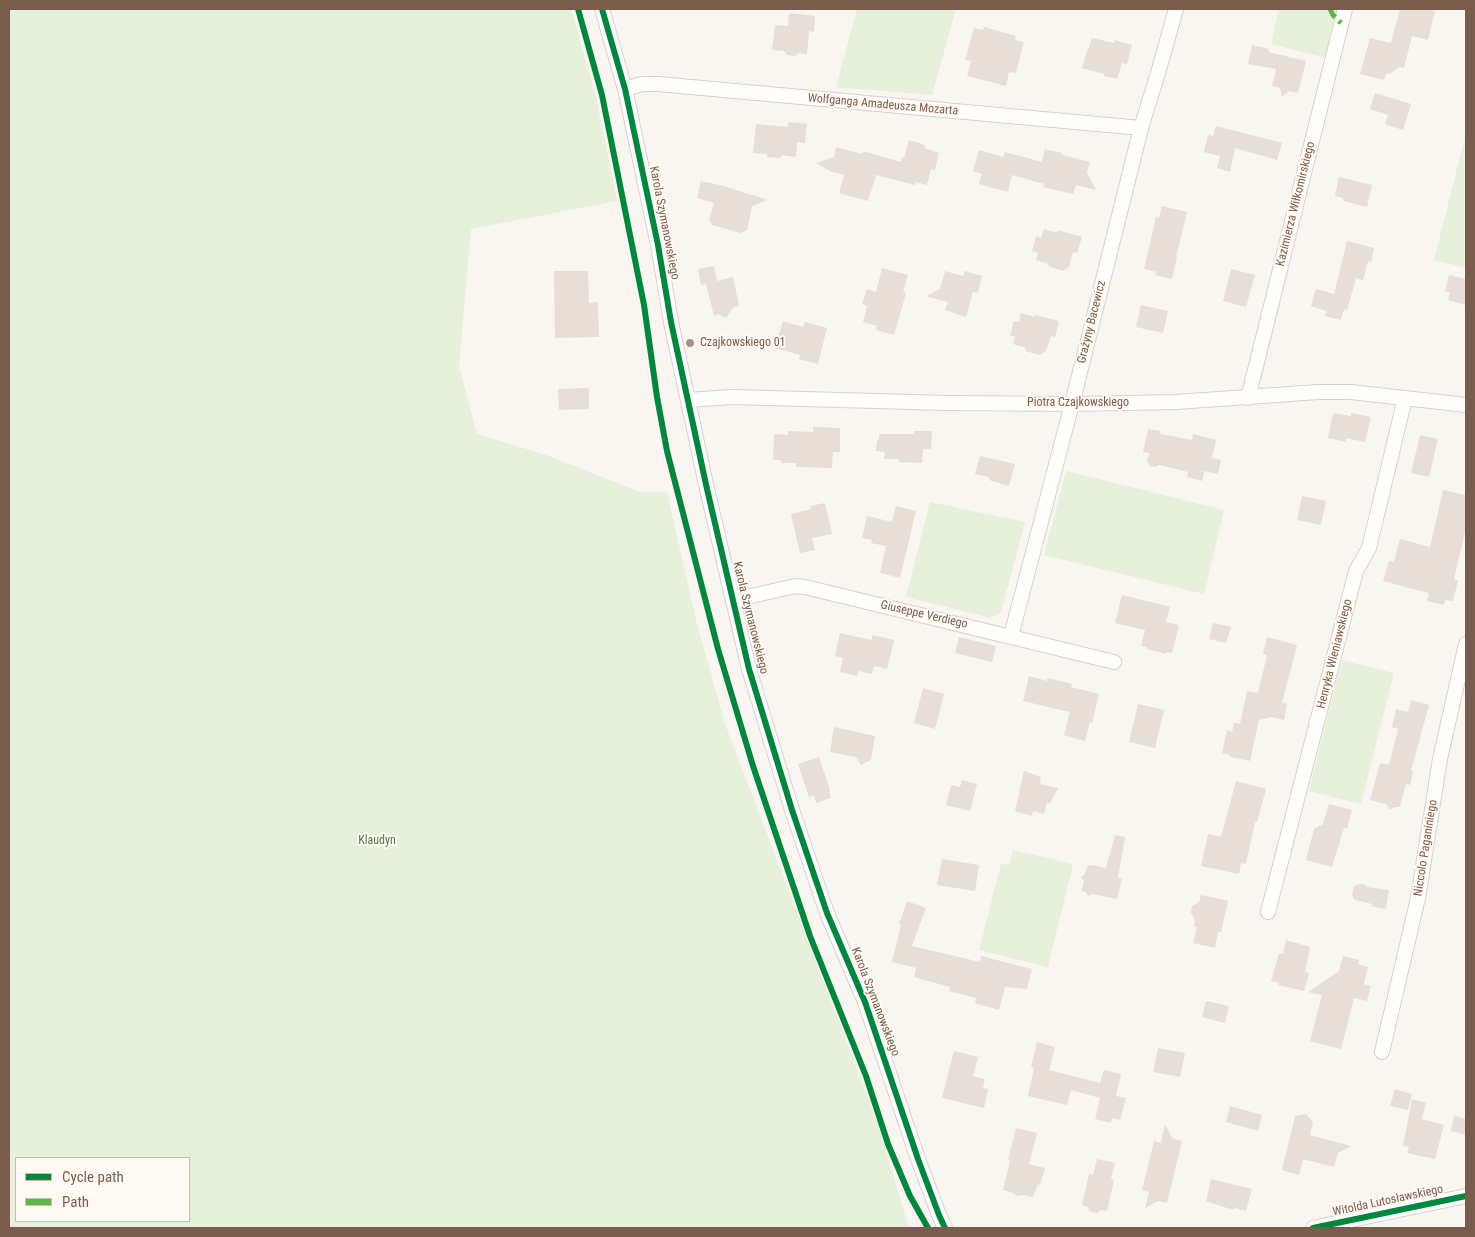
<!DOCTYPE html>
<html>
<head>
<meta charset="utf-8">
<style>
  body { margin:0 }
  #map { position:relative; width:1475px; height:1237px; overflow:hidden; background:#f9f5f0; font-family:"Roboto Condensed",sans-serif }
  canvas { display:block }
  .frame { position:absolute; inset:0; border:10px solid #7a5c4d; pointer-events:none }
  .legend { position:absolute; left:15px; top:1157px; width:175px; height:65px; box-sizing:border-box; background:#fffaf3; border:1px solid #cabbb1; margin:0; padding:6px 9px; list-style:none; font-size:15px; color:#7a5c4d }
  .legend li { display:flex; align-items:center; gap:10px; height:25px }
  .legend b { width:25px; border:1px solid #cabbb1 }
</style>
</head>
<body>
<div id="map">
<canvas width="1475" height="1237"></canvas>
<div class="frame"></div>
<ul class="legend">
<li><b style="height:6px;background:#00873e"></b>Cycle path</li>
<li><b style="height:6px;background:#58b947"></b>Path</li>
</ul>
</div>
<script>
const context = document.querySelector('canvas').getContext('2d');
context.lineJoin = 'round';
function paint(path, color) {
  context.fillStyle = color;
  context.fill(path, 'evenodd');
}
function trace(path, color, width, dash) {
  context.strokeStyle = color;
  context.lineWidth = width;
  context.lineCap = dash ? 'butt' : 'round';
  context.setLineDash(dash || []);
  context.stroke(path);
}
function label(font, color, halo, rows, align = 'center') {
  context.font = font + ' "Roboto Condensed",sans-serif';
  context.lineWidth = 4;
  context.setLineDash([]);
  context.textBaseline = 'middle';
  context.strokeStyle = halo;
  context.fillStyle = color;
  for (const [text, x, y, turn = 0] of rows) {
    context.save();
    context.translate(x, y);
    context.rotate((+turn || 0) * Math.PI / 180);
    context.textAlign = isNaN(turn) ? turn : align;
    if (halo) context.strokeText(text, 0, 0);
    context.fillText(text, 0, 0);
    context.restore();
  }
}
const green = new Path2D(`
  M9,9H571L595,93L617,201L471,229L459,366L477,434L546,455L640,492H667L696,620L725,724L879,1127L909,1228H9ZM189,1158V1221H16V1158Z
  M857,9H956L932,95L836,87Z
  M1279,9H1337L1326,58L1271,44Z
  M1466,133V268L1434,260Z
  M1066,471L1224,510L1204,594L1044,555Z
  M930,502L1025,522L1001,612L991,618L906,597Z
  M1342,660L1394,673L1361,804L1309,791Z
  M1013,850L1073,864L1048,967L979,950L1001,864L1009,865Z`);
const building = new Path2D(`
  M1400,9H1425L1435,11L1428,40L1412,36L1404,68L1400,67L1391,73L1386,74L1384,80L1360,74L1370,38L1391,43Z
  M789,13L815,16L814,32L809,31L807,54L798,53L795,56L787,55L784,51L772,50L775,25L788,26Z
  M984,27L1016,36L1015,40L1024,42L1016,73L1009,72L1006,86L967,76L971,61L965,60L974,28L983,30Z
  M1092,38L1114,43V40L1132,45L1127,64L1122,63L1117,79L1104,76V74L1082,68L1088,48H1089Z
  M1252,45L1269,49V52L1306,61L1298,93L1289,91L1282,97L1280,88L1272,86L1276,69L1248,64Z
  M1375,93L1411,104L1403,130L1385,124L1388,115L1370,109Z
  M788,122L807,124L805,143L797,142L796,157L781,155V158L767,157V154L753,153L756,124L788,127Z
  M1216,126L1282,143L1277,160L1235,148L1230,172L1217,168L1220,156L1204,152L1208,135L1213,136Z
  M909,140L925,145V148L939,153L935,170L931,169L927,185L916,182L915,185L876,175L868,201L839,193L844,175L830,171L816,163L834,157L836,147L862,154L863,151L901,162L902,157L904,158Z
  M1045,149L1062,153V155L1090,162L1087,173L1096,190L1076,185L1073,194L1043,187L1044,184L1012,175L1008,192L979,184L982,174L973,171L979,150L1003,157L1005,152L1042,162Z
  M1339,177L1372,185L1367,207L1343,201V198L1335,196Z
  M701,181L720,185L768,200L752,206L747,230L741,233L712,225L709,219L714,203L697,198Z
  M1162,206L1187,212L1176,257H1177L1172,279L1155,275L1156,272L1144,269L1156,217L1159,218Z
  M1044,229L1057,233L1058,230L1082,237L1077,253L1073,252L1069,267L1063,271L1048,266L1049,264L1036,260L1038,253L1032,251L1036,236L1041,238Z
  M1347,241L1374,248L1371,262L1368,261L1363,280L1356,278L1347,310L1344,309L1341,320L1325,316L1327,311L1311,306L1316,289L1334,294Z
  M714,266L717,281L733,277L739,306L734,307L726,318L719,314L714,316L706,284L701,285L698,269Z
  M882,268L908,275L903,292L906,293L894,335L876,330L877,326L863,322L867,306L862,304L867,289L876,292Z
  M1231,269L1255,275L1246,307L1223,301Z
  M554,271H588L589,303L598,302L599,337L555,338Z
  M945,271L963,276L965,271L982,276L978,293L973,292L966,317L945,310L948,302L926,296L940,289Z
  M1449,275L1466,279V305L1448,300L1450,292L1445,291Z
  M1141,305L1168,311L1163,333L1136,327Z
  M1021,313L1034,317L1035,315L1059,321L1055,337L1051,336L1046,351L1040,355L1025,351L1026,348L1013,344L1015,337L1010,335L1014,321L1019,322Z
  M783,321L803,327L805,322L827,328L818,364L799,359L800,355L775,348Z
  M589,388V409L559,410L558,389Z
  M1333,413L1351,416V413L1371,417L1365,442L1346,438V442L1328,438Z
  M813,427L840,428V452H833L832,468L796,467V463H781V460H773L774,434L788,435V431L813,432Z
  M1148,429L1160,431L1161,434L1192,440L1193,434L1216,440L1212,458L1221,460L1218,474L1204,471L1202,481L1187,477L1188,472L1159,465L1156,467L1150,466L1147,461L1149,453L1143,452Z
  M914,431H932L931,449H923L922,463L899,462V459H884L885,452L876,451L877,441L879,439V434H914Z
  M1420,435L1438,439L1429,477L1411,473Z
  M980,456L1015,464L1009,486L989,480V477L975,474Z
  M1443,490L1466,495V532H1465L1454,579L1458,580L1453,601L1445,600L1444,605L1427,601L1429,593L1383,581L1389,561L1394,562L1400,539L1430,547Z
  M1302,496L1326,501L1321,525L1297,520Z
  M825,503L832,534L812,538L815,550L800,553L791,514L811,509L810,506Z
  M896,506L916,511L900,578L880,573L886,546L871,543L872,540L862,538L867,516L892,522Z
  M1122,595L1170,607L1166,622L1179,625L1172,653L1166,652V654L1147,649V647L1141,646L1145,630L1115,623Z
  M1213,623L1231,627L1226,643L1209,639Z
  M840,633L871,640L873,635L894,640L887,669L874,666L872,674L859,671L857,676L840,672L843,658L835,656Z
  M959,637L996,646L992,662L955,653Z
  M1267,637L1297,645L1282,703L1287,704L1284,720L1271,717L1259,720L1250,761L1230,757V755L1222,753L1227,730L1232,732L1234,723L1240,724L1247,691L1258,693L1267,655L1263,654Z
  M1029,676L1047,681L1048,678L1072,684L1071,687L1099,694L1092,723L1090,722L1085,741L1064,735L1070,712L1023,701Z
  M923,688L944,694L935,729L914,723Z
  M1411,700L1429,705L1411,771H1413L1410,785L1406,784L1400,807H1395L1390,810L1386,804L1370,800L1380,763L1389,765L1398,729L1392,727L1396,709L1408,712Z
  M1138,704L1164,710L1155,748L1129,742Z
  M834,727L875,736L871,760L861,765L856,757L830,752Z
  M819,757L830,790L829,791L831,798L816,803L814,795L809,797L798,764Z
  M1024,771L1041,777L1040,784L1058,788L1050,804L1047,802L1044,814L1033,811L1032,816L1015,811Z
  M962,780L977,784L970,811L946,805L951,785L960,787Z
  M1236,781L1266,789L1257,822H1255L1246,864L1241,863L1239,874L1201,866L1208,834L1221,837Z
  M1329,804L1352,810L1347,829L1344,828L1332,867L1306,860L1314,829L1323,824Z
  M1115,835L1125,837L1118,878L1122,879L1117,899L1093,894L1088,896L1086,892L1081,891L1084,882L1081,877L1085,874L1088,865L1091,866L1093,865L1106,868Z
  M942,859L979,865L975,891L937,885Z
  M1360,884L1366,885L1367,887L1389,890L1386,909L1371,906L1372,904L1355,900L1352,895L1354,886Z
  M1201,895L1228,901L1221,932H1218L1215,948L1193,943L1197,927H1194L1195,920L1191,913L1192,906L1199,902Z
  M907,901L926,908L912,946L980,962L981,956L1032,969L1027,989L1005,987L999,1010L975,1003L976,998L949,991L950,987L914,977L916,968L892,962L901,925L899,924Z
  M1286,940L1310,947L1305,972L1309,973L1304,991L1278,985L1279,983L1271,981L1279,953L1283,954Z
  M1343,956L1359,960L1358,964L1368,967L1364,984L1371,986L1367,1001L1354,998L1341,1049L1310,1041L1322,995L1308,992L1339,971Z
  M1206,1001L1229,1006L1225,1023L1202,1017Z
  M1037,1042L1055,1047L1049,1070L1100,1083L1104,1070L1121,1074L1116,1096L1126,1098L1120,1120L1112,1118L1111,1123L1095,1119L1100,1098L1071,1090L1067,1105L1028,1096L1034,1068L1031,1067Z
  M1158,1048L1185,1053L1180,1077L1153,1072Z
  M954,1051L978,1057L973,1076L985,1079L983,1088L988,1089L984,1108L942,1098Z
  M1395,1089L1412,1094L1408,1110L1390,1106Z
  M1412,1099L1426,1103L1422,1119L1444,1125L1435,1159L1407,1153L1409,1147L1403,1146Z
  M1230,1106L1262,1115L1258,1131L1226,1122Z
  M1306,1114L1313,1122L1310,1135L1351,1146L1338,1153L1334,1167L1303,1159L1299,1175L1282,1170L1295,1116Z
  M1454,1116L1466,1119V1135L1451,1131Z
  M1165,1125L1173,1139L1182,1141L1167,1203L1158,1201L1145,1208L1149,1192L1142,1190L1154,1141L1161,1143Z
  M1016,1128L1037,1133L1029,1164L1045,1168L1040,1185L1038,1184L1033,1197L1025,1195L1017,1196L1011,1192L1003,1190L1010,1161L1008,1160Z
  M1097,1159L1115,1163L1111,1179L1114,1180L1107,1211L1100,1210L1097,1213L1089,1211L1088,1207L1082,1205L1089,1174L1093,1175Z
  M1211,1179L1252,1189L1246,1211L1234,1208L1233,1210L1206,1201Z`);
const minor = new Path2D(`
  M602,9L625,89L658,245L671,322L707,489L749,669L792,810L827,913L865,1002L918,1159L939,1215L945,1228
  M625,89L642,84H658L1141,128
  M1248,398L1345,9
  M688,400L732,397L947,403L1072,404L1176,402L1318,392H1351L1466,405
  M734,600L795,586L805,587L1114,662
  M1011,636L1072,404L1141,128L1158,73L1176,9
  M1268,912L1356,571L1369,548L1405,398
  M1382,1052L1418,898L1440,759L1466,644
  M1313,1228L1466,1196`);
const quiet = new Path2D(`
  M1330,9L1333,15L1341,23`);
const cycleway = new Path2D(`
  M578,9L602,95L644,305L657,397L667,451L718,649L753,766L810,936L866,1076L888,1144L910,1196L928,1228
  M602,9L625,89L658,245L671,322L707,489L749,669L792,810L827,913L865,1002L918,1159L939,1215L945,1228
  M1313,1228L1466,1196`);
const markers = [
  [690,343,5,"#a69286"]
];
const streetNames = [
  ["Wolfganga Amadeusza Mozarta",883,105,5],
  ["Kazimierza Wiłkomirskiego",1296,204,-76],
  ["Karola Szymanowskiego",664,223,79],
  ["Grażyny Bacewicz",1092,322,-76],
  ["Piotra Czajkowskiego",1078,403],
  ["Giuseppe Verdiego",924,615,13],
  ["Karola Szymanowskiego",750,618,76],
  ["Henryka Wieniawskiego",1335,654,-76],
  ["Niccolo Paganiniego",1426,848,-81],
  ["Karola Szymanowskiego",875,1002,69],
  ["Witolda Lutosławskiego",1388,1201,-12]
];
const poiNames = [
  ["Czajkowskiego 01",700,343]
];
const parkNames = [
  ["Klaudyn",377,841]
];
paint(green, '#e7f0db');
paint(building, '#e6ded7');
trace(minor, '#d7d1cb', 16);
trace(minor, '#fefefd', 14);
trace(quiet, '#58b947', 5, [10, 5]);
trace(cycleway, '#00873e', 6);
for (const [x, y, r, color] of markers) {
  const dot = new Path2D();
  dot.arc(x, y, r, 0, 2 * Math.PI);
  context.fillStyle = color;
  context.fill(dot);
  trace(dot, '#fffaf3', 2);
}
label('12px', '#7a5c4d', '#fffaf3', streetNames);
label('12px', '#7a5c4d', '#fffaf3', poiNames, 'left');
label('12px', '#537a41', '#fffaf3', parkNames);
</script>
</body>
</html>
